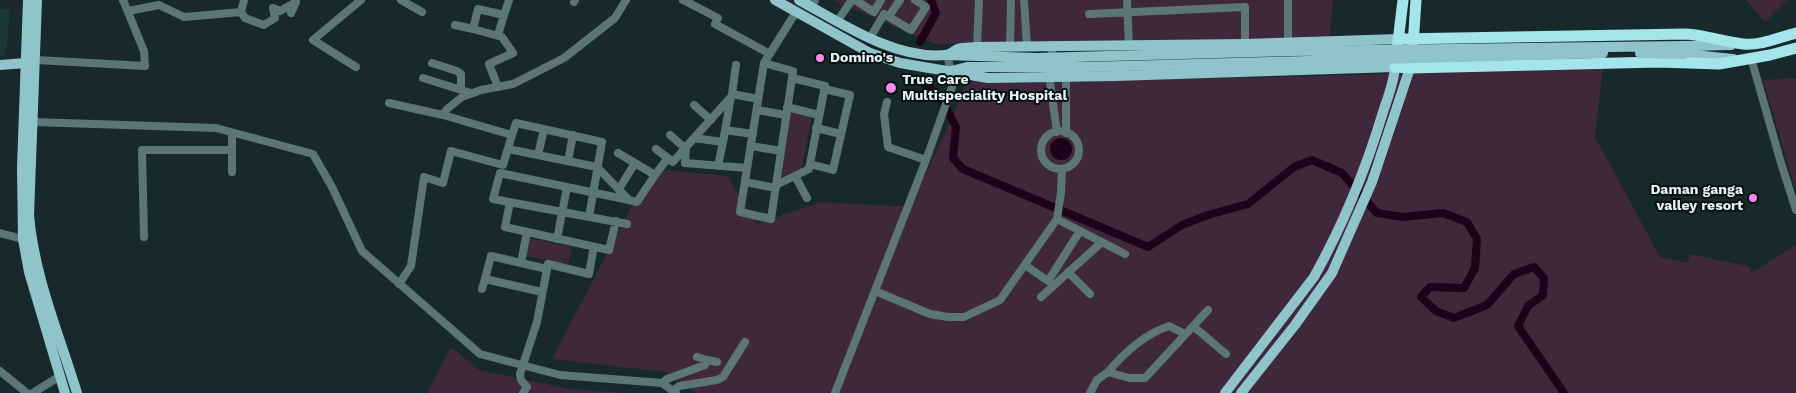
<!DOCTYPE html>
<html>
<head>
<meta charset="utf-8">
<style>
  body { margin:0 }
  canvas { display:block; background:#17292b }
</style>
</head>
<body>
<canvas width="1796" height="393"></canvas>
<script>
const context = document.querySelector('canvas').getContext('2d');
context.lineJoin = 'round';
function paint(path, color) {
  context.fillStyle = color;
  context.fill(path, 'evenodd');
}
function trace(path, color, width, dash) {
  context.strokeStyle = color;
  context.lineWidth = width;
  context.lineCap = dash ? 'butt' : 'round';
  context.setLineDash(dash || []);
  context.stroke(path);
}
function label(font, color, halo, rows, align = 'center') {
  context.font = font + ' "Work Sans",sans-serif';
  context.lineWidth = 4;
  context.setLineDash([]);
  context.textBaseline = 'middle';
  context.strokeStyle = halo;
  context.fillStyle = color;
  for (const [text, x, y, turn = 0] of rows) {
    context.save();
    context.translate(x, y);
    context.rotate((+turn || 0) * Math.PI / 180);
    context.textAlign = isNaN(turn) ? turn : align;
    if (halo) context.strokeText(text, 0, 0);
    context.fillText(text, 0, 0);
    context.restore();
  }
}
const built = new Path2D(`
  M0,9H10L6,56H0Z`);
const green = new Path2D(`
  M833,0H1333L1329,39L935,44Z
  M1746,0H1787L1765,22Z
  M1603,67L1595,137L1660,257L1688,263L1690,254L1751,267L1750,274L1796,245V393H696L666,372L552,359L636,198L665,170L727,176L757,224L821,202L910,207L954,114L965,83H971L973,79C1183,83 1393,73 1603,67Z
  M1796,78V191L1763,80Z
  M791,112L812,116L802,168L782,177Z
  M530,238L572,247L568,264L526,256Z
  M451,347L479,370L570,389L626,393H427Z`);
const water = new Path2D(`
  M1050 149a11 11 0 1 1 22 0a11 11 0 1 1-22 0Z`);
const canal = new Path2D(`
  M920,42L936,13L931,0
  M925,84L941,98L956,127L953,158L963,169L1148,247L1182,225L1208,215L1248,204L1294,167L1312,160L1342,173L1377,213L1403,217L1443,213L1467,222L1477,239L1475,268L1464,288L1430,287L1421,297L1436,311L1454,318L1487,305L1514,274L1534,267L1544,278L1543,295L1528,306L1518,326L1564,393`);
const minor = new Path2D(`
  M401,0L422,12
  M683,0L718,18L715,24L770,54
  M855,0L874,12L881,0
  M1024,0L1027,47
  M1127,0L1129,46
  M1288,0V43
  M574,2L575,0
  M812,7L815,0
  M128,11L159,5L184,17L241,12L244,0
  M241,12L245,18L264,25L275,18L273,8L280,11L296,2L291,13
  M1089,14L1245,7V44
  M889,16L900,0
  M838,20L852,0
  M455,25L473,29
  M498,35L504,15
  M870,38L884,14L911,30L926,7L915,0
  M977,47L979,0
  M1010,47L1011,0
  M1052,47L1050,82L1057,132
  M1751,58L1781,163L1796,210
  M30,62L37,60L145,66L144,51L123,0
  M432,63L457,71L461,74V90
  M764,63L793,71L771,219L740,212L764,63L796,12
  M356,67L313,40L361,0
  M1066,72V133
  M423,78L471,93
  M498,87L489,64L513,53L502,37L473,29L478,9L504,15L509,0
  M732,94L736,65
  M731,97L694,138L723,142L731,97L732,94L758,99
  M887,102L884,114L888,147L926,160
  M389,103L443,115L447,109L462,97L481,90L513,84L564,58L615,18L626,0
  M694,105L711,120
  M787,107L819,115
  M757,110L786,115
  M33,122L216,128L313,154L332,187L362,251L480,354L560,375L662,383L676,393
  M816,128L841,134
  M725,130L753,134
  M1041 150a19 19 0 1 1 38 0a19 19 0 1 1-38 0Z
  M512,135L516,123L602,142L589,217
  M670,135L685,148
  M694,138L686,147L685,163L747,168
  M751,146L781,151
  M508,149L597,167L629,200L500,173L493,199L627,224
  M656,149L673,162L686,147
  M618,153L655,175L637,202L629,200
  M538,155L544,129
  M568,161L573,135
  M810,164L833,170L850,95L824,89
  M718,166L723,142
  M232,172V150
  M655,175L668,158
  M795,176L807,198
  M745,182L776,188
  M776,185L809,169L825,86L792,78
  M619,189L635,163
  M510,202L505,227L609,250L616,221
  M1057,219L1125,254
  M0,233L23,239
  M144,237L142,150H232V133
  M557,239L567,187
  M521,263L527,232
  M1025,265L1048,281L1080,231
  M1068,272L1090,294
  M399,284L411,266L424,177L443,183L451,151L503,165L512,135L443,115
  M482,289L485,279
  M875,291L930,314L948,317H964L1000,300L1057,219L1061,193L1062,169
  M542,292L485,279L491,256L547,269
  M1041,297L1102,242
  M1193,326L1226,354
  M1185,334L1169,326C1145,334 1124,353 1108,372L1129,378H1145L1208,310
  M707,360L717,362
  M0,371L27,393
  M662,383L667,379L705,365L707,360L697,357
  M673,391L679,386L717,380L723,377L745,342
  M33,393L60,376
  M523,393L527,387L521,380L520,374L537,322L548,264L589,274L593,251
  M835,393L926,160L952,87L951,71L947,55
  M1090,393L1097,380L1108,372`);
const major = new Path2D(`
  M28,0L22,168L23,239L29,272L65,393
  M37,0L29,215C34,276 59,334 77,393
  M775,0L870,53L900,63L988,78L1115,76L1395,67C1394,82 1388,97 1383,112C1366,169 1343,225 1314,277L1225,393
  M799,0C841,23 895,60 945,55C950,55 953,51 958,49C964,47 971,48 977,47L1245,44L1398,39
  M1685,46L1731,45
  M1684,54L1733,59
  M0,65L26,63
  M1241,393L1295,325L1332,273L1372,182L1410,68`);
const highway = new Path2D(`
  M1403,0L1395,67L1410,68L1659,62L1719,64L1770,55L1796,48
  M1398,39L1686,34C1705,35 1724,42 1743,44C1760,46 1780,37 1796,33
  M1413,46L1416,0`);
const majorBridge = new Path2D(`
  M1640,53L1684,54
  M947,55L1037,58L1290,51L1685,46
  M951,71L967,67H1086L1603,53`);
const markers = [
  [820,58,5,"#f888ea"],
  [891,88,6,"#f888ea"],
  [1753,198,5,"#f888ea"]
];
const poiNames = [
  ["Domino's",830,58],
  ["True Care",902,80],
  ["Multispeciality Hospital",902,96],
  ["Daman ganga",1743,190,"right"],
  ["valley resort",1743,206,"right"]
];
paint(built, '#1a3638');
paint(green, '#3f273c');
paint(water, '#1d021a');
trace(canal, '#1d021a', 8);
trace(minor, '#5c7577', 8);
trace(major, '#8fc5ca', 10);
trace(highway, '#a4e5eb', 11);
trace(majorBridge, '#8fc5ca', 10);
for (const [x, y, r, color] of markers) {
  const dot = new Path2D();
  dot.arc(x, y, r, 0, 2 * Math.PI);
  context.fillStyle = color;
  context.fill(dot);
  trace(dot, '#091011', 2);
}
label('bold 14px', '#e7f2f3', '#091011', poiNames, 'left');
</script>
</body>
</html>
